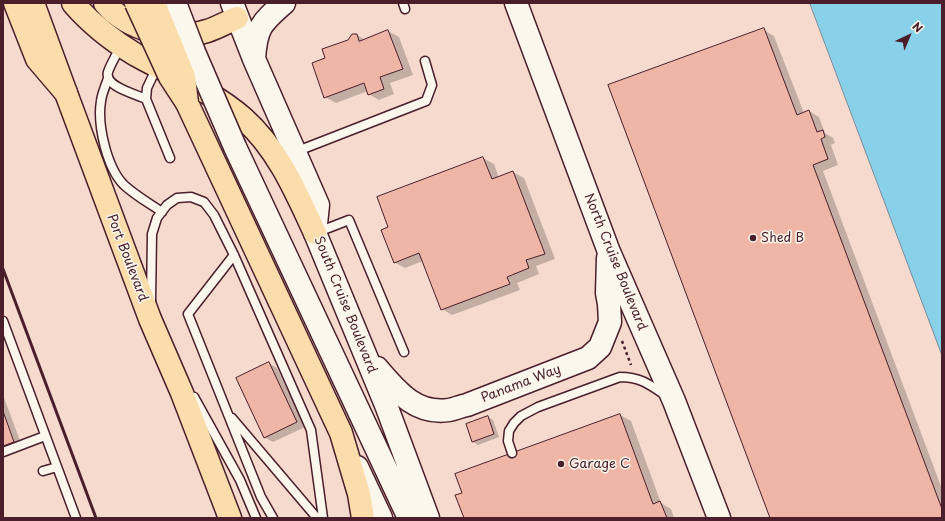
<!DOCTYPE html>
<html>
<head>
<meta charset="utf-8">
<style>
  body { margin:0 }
  #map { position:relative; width:945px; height:521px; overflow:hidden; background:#f9eade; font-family:"Playpen Sans",sans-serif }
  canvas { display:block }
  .frame { position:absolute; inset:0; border:4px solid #4a1f2b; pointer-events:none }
  .north { position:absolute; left:889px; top:16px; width:40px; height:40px; -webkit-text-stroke:3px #fbf7ec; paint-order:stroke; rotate:44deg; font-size:11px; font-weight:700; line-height:16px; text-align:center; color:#4a1f2b }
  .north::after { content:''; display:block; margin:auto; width:14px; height:18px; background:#4a1f2b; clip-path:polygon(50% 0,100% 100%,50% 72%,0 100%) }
</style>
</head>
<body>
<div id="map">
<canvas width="945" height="521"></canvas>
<div class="frame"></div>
<div class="north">N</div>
</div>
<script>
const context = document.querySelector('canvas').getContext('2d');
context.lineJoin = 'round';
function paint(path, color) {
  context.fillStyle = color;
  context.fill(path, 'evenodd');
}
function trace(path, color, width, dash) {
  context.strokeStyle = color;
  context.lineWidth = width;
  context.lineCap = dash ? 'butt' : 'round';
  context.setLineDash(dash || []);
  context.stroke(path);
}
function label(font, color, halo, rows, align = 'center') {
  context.font = font + ' "Playpen Sans",sans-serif';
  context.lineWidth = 3;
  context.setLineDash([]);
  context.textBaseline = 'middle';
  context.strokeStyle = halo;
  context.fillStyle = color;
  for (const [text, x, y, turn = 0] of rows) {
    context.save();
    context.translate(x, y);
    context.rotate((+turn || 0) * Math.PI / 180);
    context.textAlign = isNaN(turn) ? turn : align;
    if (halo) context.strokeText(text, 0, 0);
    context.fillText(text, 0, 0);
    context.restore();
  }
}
const built = new Path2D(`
  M3,3H810L942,355V518H3Z`);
const water = new Path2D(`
  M810,3H942V355Z`);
const shadow = new Path2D(`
  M764,30L774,36L804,113L809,111L819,117L825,133L833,138L835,143L831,145L838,165L823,171L942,489V518H772Z
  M388,31L399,37L413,75L390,83L394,94L379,100L369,94L368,91L336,103L325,97L349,41L357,35L365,40Z
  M483,158L494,164L499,178L513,172L524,178L555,259L536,266L539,274L517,283L520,290L452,315L442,309L423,261L405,268L394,262L390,228Z
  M269,363L277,368L305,427L273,442L264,437Z
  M3,395L22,446L3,453Z
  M620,415L631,421L661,503L671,509L674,518H465Z
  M488,417L493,420L499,437L478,445L473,442L467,425Z`);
const building = new Path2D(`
  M764,28L797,115L809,110L817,132L823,130L825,137L821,139L828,159L813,165L942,509V518H770L608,85Z
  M388,30L403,69L380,77L384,89L368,95L364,83L324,98L312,63L325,58L322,49L348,40L352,34H357L359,41Z
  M483,157L492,179L513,171L545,254L526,260L529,268L507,277L510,284L441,310L419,253L394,263L381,230L388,227L377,197Z
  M269,362L297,422L264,438L236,378Z
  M3,411L14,442L3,446Z
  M620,414L653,504L660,501L667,518H464L455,495L462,493L455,474Z
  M488,416L494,434L472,442L466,424Z`);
const path = new Path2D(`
  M622,341L631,365`);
const lane = new Path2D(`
  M403,3L405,9
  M121,46C117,54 111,63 108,72C104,87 136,94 146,99
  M157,67L147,88L146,99L170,158
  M108,78C106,85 102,93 101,101C97,125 107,168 124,185C136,196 149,203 162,212
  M295,152L426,101L432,85L425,61
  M318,232L349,220L404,352
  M234,255L188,314L261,497L273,518
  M151,301L152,234L157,218L167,205L177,198L191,197L204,202L214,215L234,255L311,430L323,518
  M3,321L76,518
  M194,397L240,480L256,518
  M232,418L317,518
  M3,452L45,436
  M512,453L508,441L509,431L514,423L521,416L538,407L620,377C640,377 649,384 665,395
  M43,471L57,467`);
const secondary = new Path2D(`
  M232,3L254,59L318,205L315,233L386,405L428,518
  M516,3L609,252L674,401L719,518
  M254,59C256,28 261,23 284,3
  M235,147L409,518
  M377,368C396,390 415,415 449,410C455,409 461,406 467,405L588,358L600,347L610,322L609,304L607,293L608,258
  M357,467L381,518`);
const primary = new Path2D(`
  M15,3L37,59L66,93L150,319L182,393L230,518
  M187,103L341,433L359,494L363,518`);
const highway = new Path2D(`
  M33,3L66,93
  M73,3C91,24 113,41 136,55C172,75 212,91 243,118C278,149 296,192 315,233
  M105,3C128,30 173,42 207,31C217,28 227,22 237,18`);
const rail = new Path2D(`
  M3,269L96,518`);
const secondaryBridge = new Path2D(`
  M175,3L194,52L235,147`);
const primaryBridge = new Path2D(`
  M154,3L184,77L187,103`);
const highwayBridge = new Path2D(`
  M136,3L170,77L187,103`);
const markers = [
  [753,238,4,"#4a1f2b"],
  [561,464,4,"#4a1f2b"]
];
const poiNames = [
  ["Shed B",761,238],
  ["Garage C",569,464]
];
const streetNames = [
  ["Port Boulevard",127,258,69],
  ["North Cruise Boulevard",615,262,68],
  ["South Cruise Boulevard",345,305,68],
  ["Panama Way",521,384,-21]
];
paint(built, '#f6dace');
paint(water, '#88d1e9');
trace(water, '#6f8a9d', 1);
paint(shadow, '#0003');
paint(building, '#efb6a7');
trace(building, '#4a1f2b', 1);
trace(lane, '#4a1f2b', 11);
trace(secondary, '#4a1f2b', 25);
trace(primary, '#4a1f2b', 25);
trace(highway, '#4a1f2b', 25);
trace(path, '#4a1f2b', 2.5, [3, 3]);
trace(lane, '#fbf7ec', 8);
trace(secondary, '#fbf7ec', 22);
trace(primary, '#fbddab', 22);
trace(highway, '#fbddab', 22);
trace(rail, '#4a1f2b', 3);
trace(secondaryBridge, '#4a1f2b', 25, []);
trace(primaryBridge, '#4a1f2b', 25, []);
trace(highwayBridge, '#4a1f2b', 25, []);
trace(secondaryBridge, '#fbf7ec', 22);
trace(primaryBridge, '#fbddab', 22);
trace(highwayBridge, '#fbddab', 22);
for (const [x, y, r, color] of markers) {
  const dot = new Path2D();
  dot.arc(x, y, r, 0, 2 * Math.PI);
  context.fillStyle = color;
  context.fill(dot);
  trace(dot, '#fbf7ec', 1.5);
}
label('13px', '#4a1f2b', '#fbf7ec', poiNames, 'left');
label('13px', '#4a1f2b', '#fbf7ec', streetNames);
</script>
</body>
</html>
